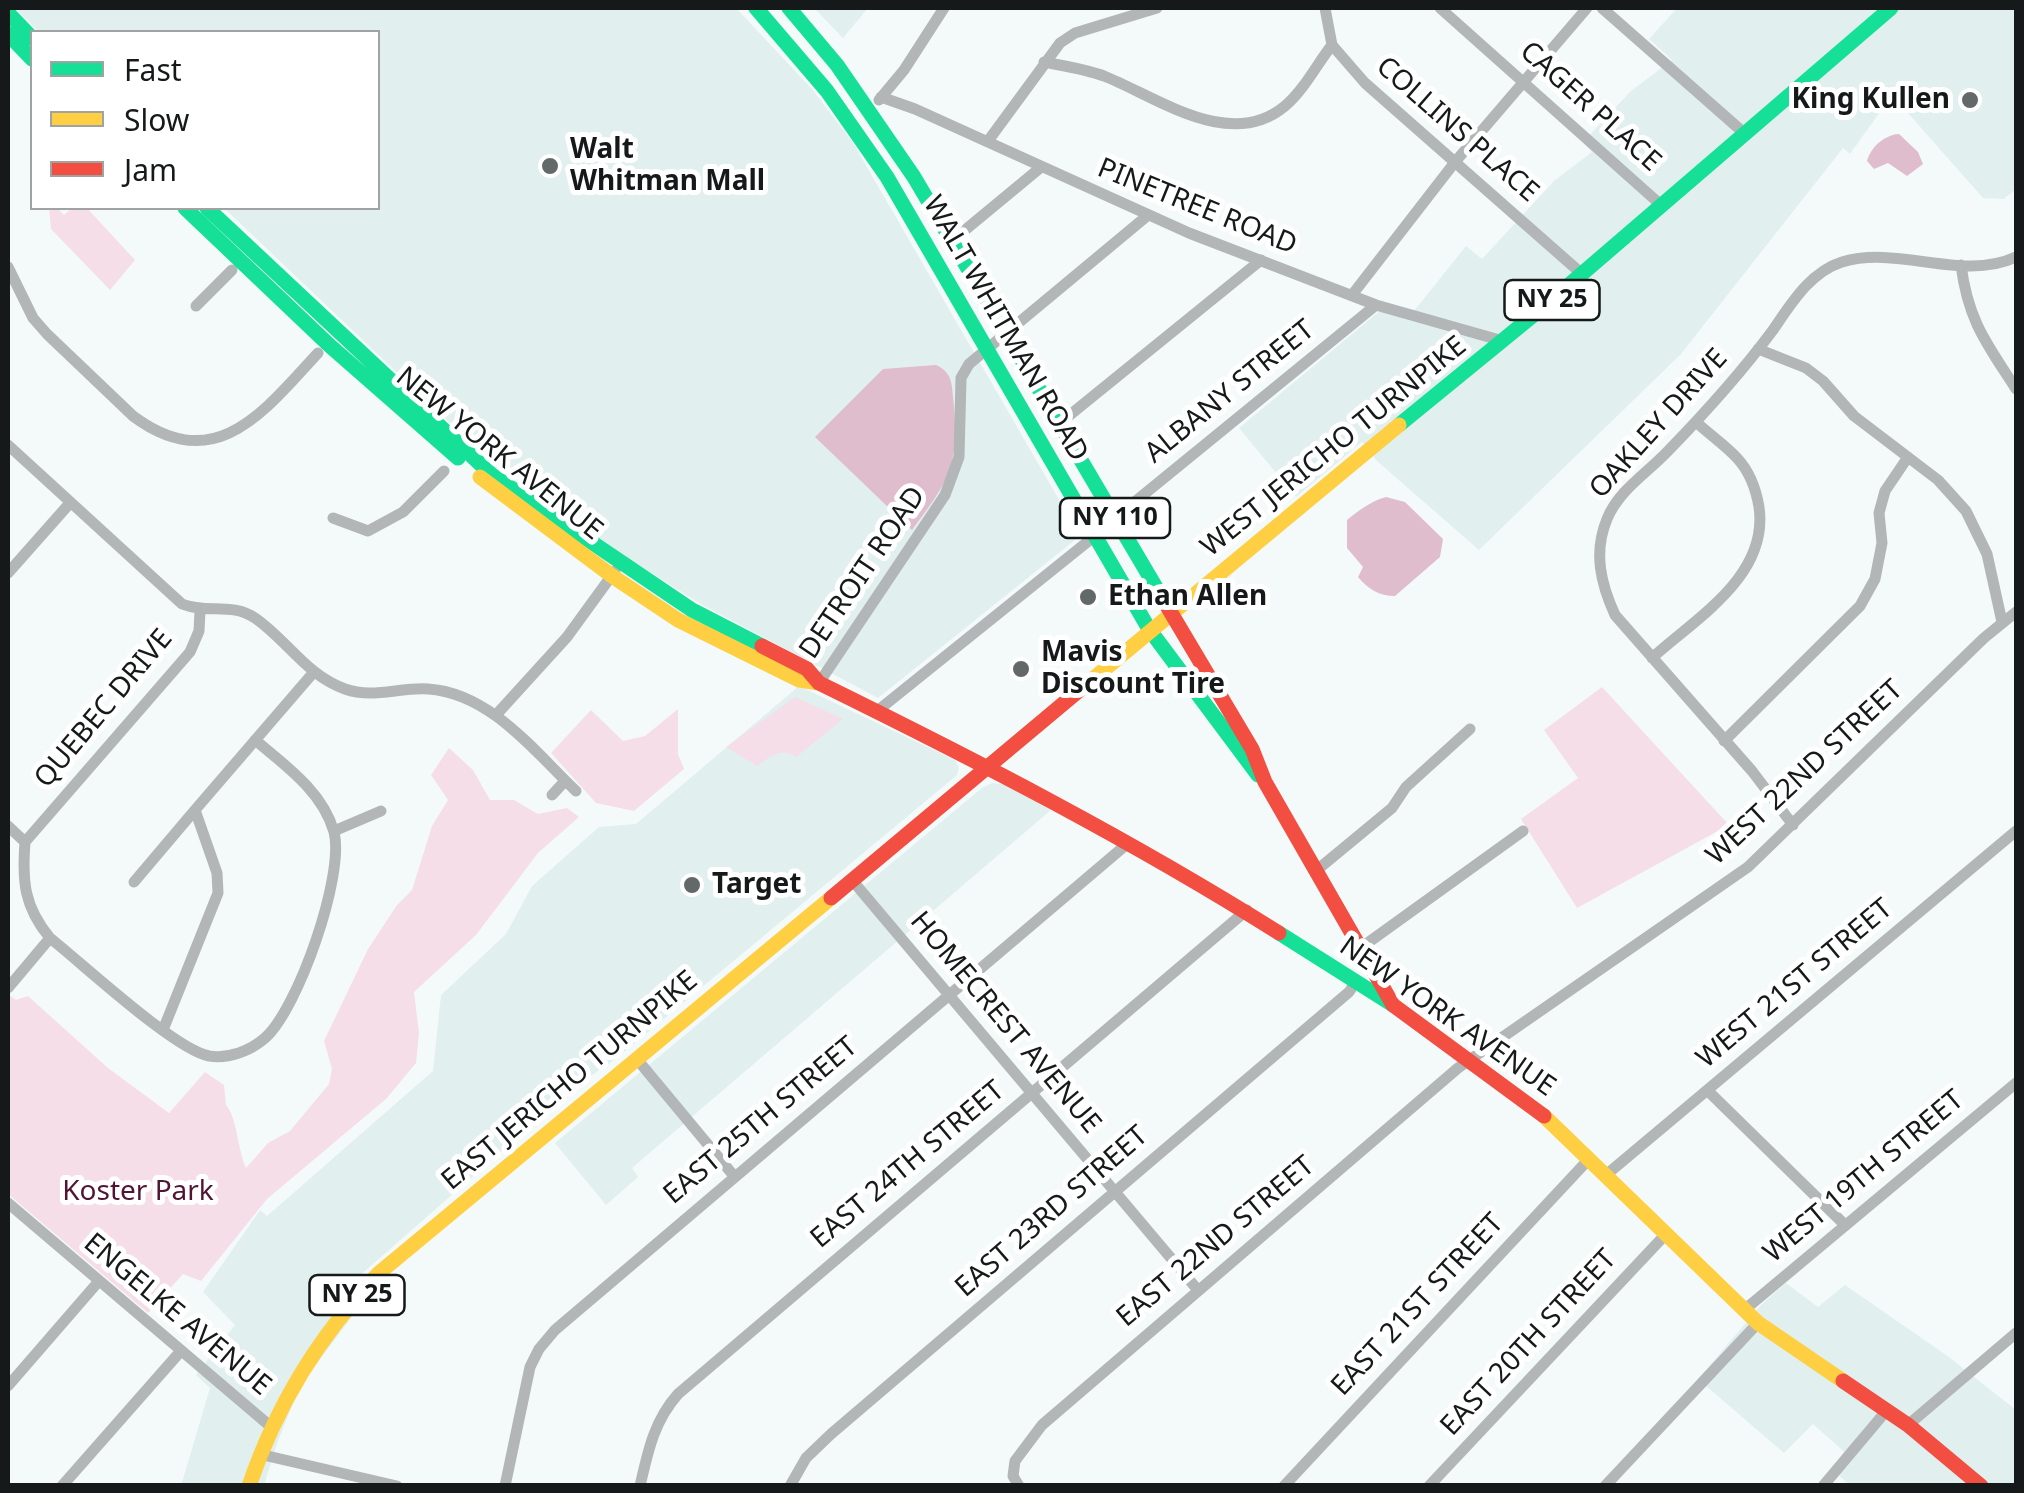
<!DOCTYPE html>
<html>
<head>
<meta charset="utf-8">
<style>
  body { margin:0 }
  #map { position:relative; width:2024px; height:1493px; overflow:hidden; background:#f4fafa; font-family:"Noto Sans",sans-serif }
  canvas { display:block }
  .frame { position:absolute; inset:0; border:10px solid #151919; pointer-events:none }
  .legend { position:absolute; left:30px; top:30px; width:350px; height:180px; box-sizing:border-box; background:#fff; border:2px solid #a1a3a3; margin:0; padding:12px 18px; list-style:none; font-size:30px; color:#151919 }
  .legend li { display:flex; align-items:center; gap:20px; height:50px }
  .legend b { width:50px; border:2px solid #a1a3a3 }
</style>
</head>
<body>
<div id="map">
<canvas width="2024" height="1493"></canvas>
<div class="frame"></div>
<ul class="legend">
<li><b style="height:12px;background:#16e098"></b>Fast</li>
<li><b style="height:12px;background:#ffcf43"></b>Slow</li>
<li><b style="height:12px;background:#f24e42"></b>Jam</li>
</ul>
</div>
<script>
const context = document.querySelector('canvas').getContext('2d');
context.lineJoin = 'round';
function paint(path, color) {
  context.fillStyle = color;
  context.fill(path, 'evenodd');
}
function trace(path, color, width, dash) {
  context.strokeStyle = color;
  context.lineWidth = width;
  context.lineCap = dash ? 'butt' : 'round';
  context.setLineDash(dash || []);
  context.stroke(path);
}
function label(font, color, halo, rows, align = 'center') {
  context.font = font + ' "Noto Sans",sans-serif';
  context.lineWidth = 10;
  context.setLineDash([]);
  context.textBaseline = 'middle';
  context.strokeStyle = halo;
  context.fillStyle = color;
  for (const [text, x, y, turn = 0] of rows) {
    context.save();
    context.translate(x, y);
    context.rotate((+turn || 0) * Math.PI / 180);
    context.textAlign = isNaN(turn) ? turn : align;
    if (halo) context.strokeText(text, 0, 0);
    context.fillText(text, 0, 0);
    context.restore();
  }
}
const built = new Path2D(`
  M15,8H736L812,89L853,143L1080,536L878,698L701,604L600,541L469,441L224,208H378V32H39Z
  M814,8H868L843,38Z
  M1677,8H2016V189L2004,199L1983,198L1892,95L1850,154L1843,148L1681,354L1479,550L1377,461L1362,442L1296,497L1239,428L1387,305L1414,311L1466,246L1482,259L1554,181L1592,152L1583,142L1631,91L1672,60L1649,39Z
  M799,686L955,760L959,768L957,775L617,1058L576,1086L341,1292L357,1310L300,1386L278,1441L264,1485L181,1486L210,1388L196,1375L235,1325L203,1292L260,1210L267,1216L433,1071L441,995L506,934L532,886L599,827L636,824Z
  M992,783L1003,784L1051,810L632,1168L638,1177L606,1205L555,1143L982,788Z
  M1786,1283L1818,1307L1845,1285L1949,1357L2016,1410V1485H1850L1837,1474L1850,1457L1813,1424L1784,1453L1698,1379L1762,1304Z`);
const green = new Path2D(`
  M49,208H57L64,215L72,208H87L135,260L110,290L51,229Z
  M1602,687L1729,825L1577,908L1521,819L1578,778L1544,730Z
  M795,697L843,719L796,757C781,747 770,757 757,766L726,747Z
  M678,709V754L684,769L634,811L596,803L551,753L591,710L623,741L645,736Z
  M449,748L473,770L490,800H514L538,814L567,808L579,817L538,853L476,935L414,992L419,1033L416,1063L386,1099L267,1199L201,1281L183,1274L148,1313L8,1194V994L16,1000L28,996L108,1068L169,1113L205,1072L224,1085L226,1105C237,1117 238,1151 246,1168L268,1143L290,1131L329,1084L332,1069L324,1041L368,949L397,905L412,890L432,826L448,800L431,775Z`);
const water = new Path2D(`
  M1899,134L1918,152L1923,164L1907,176L1888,163L1874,169L1867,161C1871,147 1884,135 1899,134Z
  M936,365C951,372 952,382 953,397C960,462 951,479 912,530L815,437L883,369Z
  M1386,497L1405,502L1443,539L1440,557L1395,596C1379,596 1368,589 1358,577L1363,567L1347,548V520C1358,511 1373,500 1386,497Z`);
const street = new Path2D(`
  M1325,8L1332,45L1365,83L1582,274
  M1440,8L1661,205
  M1602,8L1744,133
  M1044,62C1064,66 1085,69 1104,76C1157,97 1230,152 1285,106C1304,90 1317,64 1332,45
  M881,97L915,109L1189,233L1376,305L1503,341
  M879,100L904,70L944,8
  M988,141L1060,43L1075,33L1157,8
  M953,240L1040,168
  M1961,265C1968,321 1987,344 2016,389
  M8,267L33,318L47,334L133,416C216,478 265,410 318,353
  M1352,295L1455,162L1587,8
  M196,306L232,270
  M1758,349L1806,368L1823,381L1854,416L1938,480L1966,511L1987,554L2002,622
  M1060,423L1261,260
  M8,445L182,604C207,614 232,602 255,618C288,641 306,675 345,689C373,699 399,687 428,689C490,693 534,751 576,791
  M333,518L368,531L403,512L444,471
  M1115,518L1376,305
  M8,573L70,503
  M200,611L199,631L190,652L25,842C22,881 24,907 50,938C83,964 174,1049 209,1056C229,1059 250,1051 265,1038C298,1009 345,875 334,832C323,792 285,765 255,740
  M1652,658C1696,618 1769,576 1759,507C1756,489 1750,472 1737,458C1725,445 1709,434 1696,422
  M819,683L945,495L959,457L961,378L969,364L1147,216
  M876,712L1096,535
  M496,715L567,637L615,571
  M1724,741L1860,606L1875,579L1882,543L1879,513L1885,491L1908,457
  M552,795L565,781
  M1793,825L1752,771L1615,615C1601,584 1593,553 1607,519C1619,490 1646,474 1667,452C1705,413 1741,373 1773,330C1791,304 1810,272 1842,262C1899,245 1962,282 2016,257
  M8,826L25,842
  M334,831L381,811
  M1317,870L1392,808L1406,787L1470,729
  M852,880L1197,1289
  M134,882L195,810
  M1362,947L1523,831
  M8,988L50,938
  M163,1030L218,893L217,873L195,810L313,673
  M636,1058L734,1176
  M1707,1090L1845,1225
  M1606,1175L2016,831
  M8,1203L270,1426
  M1743,1311L2016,1083
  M8,1386L99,1281
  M1908,1425L2016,1333
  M259,1454L397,1486
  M62,1486L180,1352
  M505,1486L530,1367L539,1349L555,1330L1127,844
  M640,1486C648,1451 654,1421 678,1394L1247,910
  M790,1486L806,1458L831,1434L1349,992L1355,983
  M1019,1486L1013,1476L1015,1461L1042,1425L1458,1068L1748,867L1984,638L2016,612
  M1284,1486L1589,1159
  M1429,1486L1665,1235
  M1605,1486L1758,1323
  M1823,1486L1887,1410`);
const fast = new Path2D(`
  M756,8L827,91L887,177L1149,629L1258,775
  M789,8L837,65L914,177L1164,601
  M8,13L32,38
  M8,34L32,59
  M185,208L329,345L458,458
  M207,208L492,475L692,610L762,646
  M1399,425L1541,309L1891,8
  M1279,933L1393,1005`);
const slow = new Path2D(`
  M480,477L612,576L678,620L799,680L819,683
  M1082,688L1399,425
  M1544,1116L1758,1323L1843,1381
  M249,1486C277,1404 319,1336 379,1273L831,898`);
const jam = new Path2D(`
  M1164,601L1252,749L1265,782L1393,1005L1544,1116
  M762,646L807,669L819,683C976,760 1131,840 1279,933
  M831,898L1082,688
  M1843,1381L1908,1425L1981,1486`);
const markers = [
  [1970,100,10,"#636868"],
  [550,166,10,"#636868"],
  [1088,597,10,"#636868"],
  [1021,669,10,"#636868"],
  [692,885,10,"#636868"]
];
const shields = [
  [1552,300,95],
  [1115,518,110],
  [357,1295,95]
];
const shieldNames = [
  ["NY 25",1552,300],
  ["NY 110",1115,518],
  ["NY 25",357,1295]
];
const poiNames = [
  ["King Kullen",1950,100,"right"],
  ["Walt",570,150],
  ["Whitman Mall",570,182],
  ["Ethan Allen",1108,597],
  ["Mavis",1041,653],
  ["Discount Tire",1041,685],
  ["Target",712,885]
];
const streetNames = [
  ["CAGER PLACE",1590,107,42],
  ["COLLINS PLACE",1457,130,41],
  ["PINETREE ROAD",1197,207,22],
  ["WALT WHITMAN ROAD",1005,329,60],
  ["ALBANY STREET",1230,392,-39],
  ["OAKLEY DRIVE",1659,424,-48],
  ["WEST JERICHO TURNPIKE",1334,447,-39],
  ["NEW YORK AVENUE",499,454,39],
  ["DETROIT ROAD",863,573,-56],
  ["QUEBEC DRIVE",104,709,-50],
  ["WEST 22ND STREET",1805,773,-43],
  ["WEST 21ST STREET",1795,984,-40],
  ["NEW YORK AVENUE",1447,1017,35],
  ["HOMECREST AVENUE",1005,1023,50],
  ["EAST JERICHO TURNPIKE",570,1081,-40],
  ["EAST 25TH STREET",761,1121,-40],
  ["EAST 24TH STREET",908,1165,-40],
  ["WEST 19TH STREET",1864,1177,-40],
  ["EAST 23RD STREET",1052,1212,-41],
  ["EAST 22ND STREET",1216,1242,-40],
  ["EAST 21ST STREET",1418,1305,-47],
  ["ENGELKE AVENUE",177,1315,40],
  ["EAST 20TH STREET",1529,1343,-47]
];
const parkNames = [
  ["Koster Park",138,1192]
];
paint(built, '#e1efee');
paint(green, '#f6dee8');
paint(water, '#e0bdcc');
trace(street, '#b3b6b6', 11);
trace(fast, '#16e098', 15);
trace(slow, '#ffcf43', 15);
trace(jam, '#f24e42', 15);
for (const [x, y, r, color] of markers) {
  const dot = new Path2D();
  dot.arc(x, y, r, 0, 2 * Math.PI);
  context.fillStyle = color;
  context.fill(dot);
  trace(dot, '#fff', 4);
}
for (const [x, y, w] of shields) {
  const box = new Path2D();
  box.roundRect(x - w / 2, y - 20, w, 40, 8);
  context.fillStyle = '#fff';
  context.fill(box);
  trace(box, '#151919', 2.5);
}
label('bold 25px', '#151919', null, shieldNames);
label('bold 28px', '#151919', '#fff', poiNames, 'left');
label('28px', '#151919', '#fff', streetNames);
label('28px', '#511534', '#fff', parkNames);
</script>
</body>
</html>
